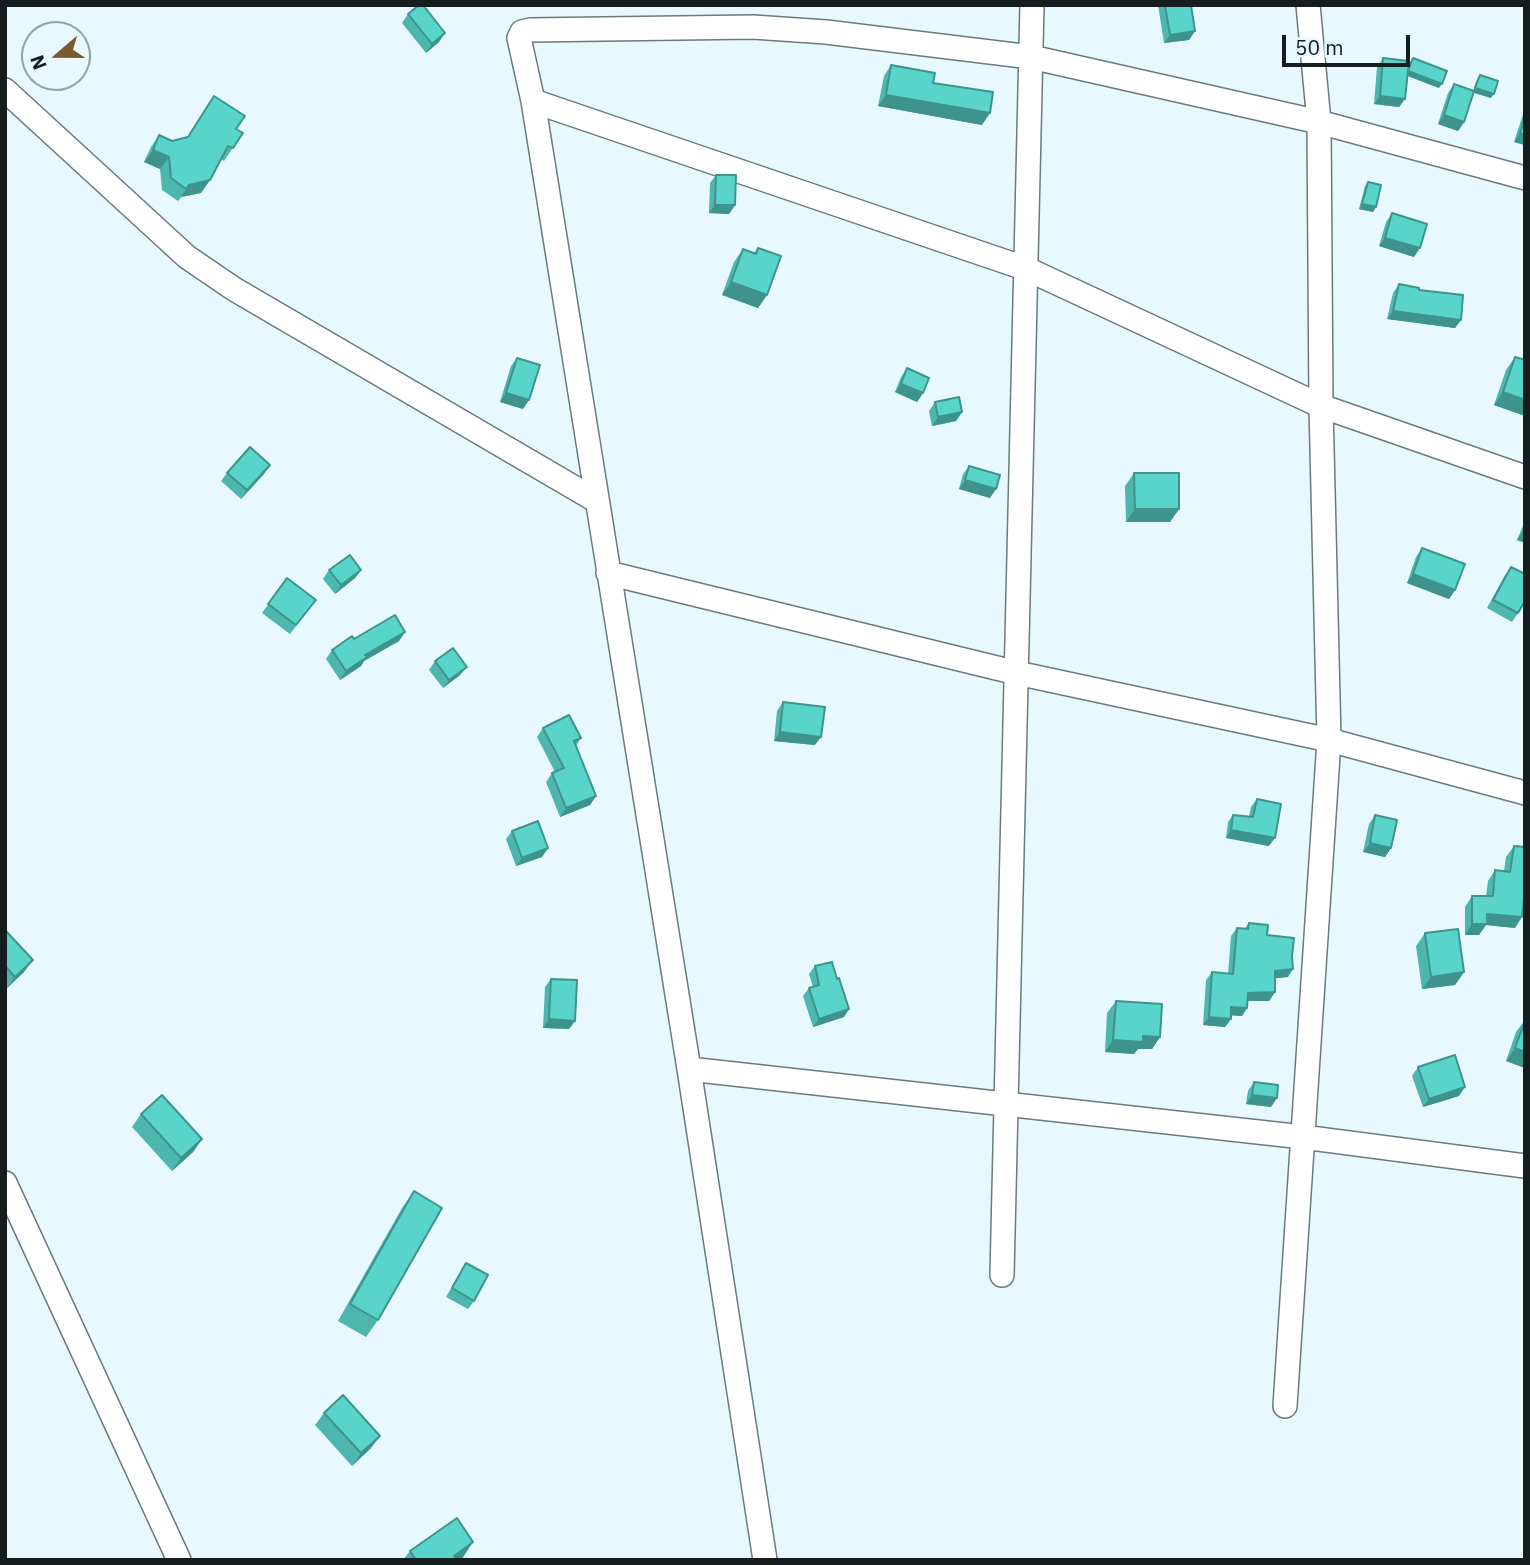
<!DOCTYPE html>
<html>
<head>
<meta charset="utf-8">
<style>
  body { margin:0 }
  #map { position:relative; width:1530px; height:1565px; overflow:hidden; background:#e7f9fe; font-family:"IBM Plex Sans",sans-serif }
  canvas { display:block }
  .frame { position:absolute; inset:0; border:7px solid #161d1e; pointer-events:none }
  .north { position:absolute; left:21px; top:21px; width:70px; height:70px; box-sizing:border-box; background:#e7f9fe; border:2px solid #93a1a4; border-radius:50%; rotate:250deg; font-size:19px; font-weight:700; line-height:28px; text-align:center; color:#161d1e }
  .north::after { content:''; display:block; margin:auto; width:24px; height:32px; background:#79592f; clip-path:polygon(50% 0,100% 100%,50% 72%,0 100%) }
  .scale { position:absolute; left:1282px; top:35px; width:128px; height:32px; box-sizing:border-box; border:4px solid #161d1e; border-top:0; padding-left:9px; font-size:21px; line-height:24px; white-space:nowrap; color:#161d1e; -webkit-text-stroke:5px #e7f9fe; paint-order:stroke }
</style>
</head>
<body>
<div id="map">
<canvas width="1530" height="1565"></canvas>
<div class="frame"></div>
<div class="north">N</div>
<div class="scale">50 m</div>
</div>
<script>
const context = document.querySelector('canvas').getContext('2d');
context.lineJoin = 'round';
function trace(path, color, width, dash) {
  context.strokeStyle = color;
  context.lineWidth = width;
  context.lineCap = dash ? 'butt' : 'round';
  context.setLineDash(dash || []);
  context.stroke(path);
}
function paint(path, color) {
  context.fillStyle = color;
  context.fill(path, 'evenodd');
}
const minor = new Path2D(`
  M5,90L187,257L234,289L597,501
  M533,101L1027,269L1321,406L1525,477
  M1525,178L1319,122L1031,57L826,32L753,27L530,30L522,32L519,38L533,101L689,1069L1303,1137L1525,1166
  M608,573L1017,673L1329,740L1525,793
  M689,1069L765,1560
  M5,1183L179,1560
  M1002,1275L1032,5
  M1285,1406L1329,740L1321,406L1319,122L1308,5`);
const wall = new Path2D(`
  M1158,5H1191L1195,31L1189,40L1164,43Z
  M408,14L439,42L426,53L402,23Z
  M1383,58L1410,62L1413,58L1439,88L1408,76L1405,99L1399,107L1374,104L1377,67Z
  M891,65L933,83L982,125L878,106L884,76Z
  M1480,75L1491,98L1474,93L1464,122L1458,131L1438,124L1448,93L1454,84L1473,91L1477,79Z
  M214,96L236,129L243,133L224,161L221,159L210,180L201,193L181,197L178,201L162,190L160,169L144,162L151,147L159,135L172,141L187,137Z
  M1525,108V145L1514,142Z
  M716,175L735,205L729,214L709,213L710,183Z
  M1368,182L1376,207L1373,212L1359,209L1365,186Z
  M1392,213L1414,257L1379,246L1386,222Z
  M758,248L767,295L758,308L722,295L734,262L743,249L754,253Z
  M1399,284L1461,320L1455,328L1387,319L1393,293Z
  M1515,357L1525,360V416L1494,405L1506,370Z
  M517,358L529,400L523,409L500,402L511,366Z
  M907,368L923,393L917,402L895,392L901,377Z
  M935,402L962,412L956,421L932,426L929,411Z
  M969,466L990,498L959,489L963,474Z
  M227,473L264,474L241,499L221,481Z
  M1134,473L1179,509L1170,522H1126L1125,486Z
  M1525,521V543L1517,540Z
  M1422,548L1455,590L1449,599L1407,583L1416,557Z
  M1511,567L1518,613L1512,622L1487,608L1505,575Z
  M329,570H361L355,578L335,594L323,579Z
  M287,578L316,600L290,634L262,613Z
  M405,632L399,641L364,661L361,666L340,680L326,659L332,650L354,639Z
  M435,661L460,675L443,688L429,670Z
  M783,702L815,745L774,741L777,711Z
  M543,728L581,738L576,746L596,796L590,805L560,817L546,782L552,773L555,772L537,737Z
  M1257,799L1269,846L1226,838L1228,822L1233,815L1249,817L1251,807Z
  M1375,815L1391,848L1385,857L1363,852L1369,824Z
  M512,831L548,848L542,857L516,866L506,839Z
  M1514,846L1515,928L1486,925L1479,935H1465V907L1472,896H1486L1488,881L1495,870L1504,871L1506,857Z
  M1249,923L1267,935L1288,977L1275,978V992L1269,1001H1248L1247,1008L1242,1016L1231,1015V1019L1225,1027L1203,1025L1206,980L1212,972L1228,974L1231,936L1237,928H1245Z
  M5,930L24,972L6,989L5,988Z
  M1425,933L1464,972L1455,985L1422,989L1416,946Z
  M815,966L837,979L849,1009L844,1017L813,1027L803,996L809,988L813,987L809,974Z
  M551,979L575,1021L569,1029L543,1028L545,987Z
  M1116,1001L1160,1037L1152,1049H1138L1134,1054L1105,1052L1107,1013Z
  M1525,1020V1068L1506,1061L1516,1032Z
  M1418,1067L1459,1096L1423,1107L1412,1076Z
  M1254,1082L1271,1107L1246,1104L1248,1091Z
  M141,1114L202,1139L193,1152L172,1171L132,1127Z
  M414,1191L378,1320L366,1337L338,1321L402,1208Z
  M466,1263L474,1301L468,1309L446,1297Z
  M324,1413L371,1448L352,1466L315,1425Z
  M410,1551L462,1559L403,1560Z`);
const shadedWall = new Path2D(`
  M1195,31L1189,40L1164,43L1170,35Z
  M445,33L439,42L426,53L432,44Z
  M1408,71L1442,84L1439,88L1405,75Z
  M1475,88L1494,94L1491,98L1472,92Z
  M886,95L990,113L982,125L878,106Z
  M1380,96L1405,99L1399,107L1374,104Z
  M1444,115L1464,122L1458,131L1438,124Z
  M1520,133L1525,135V145L1514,142Z
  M153,150L169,157L160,169L144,162Z
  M210,180L201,193L181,197L178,201L189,185Z
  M1362,204L1376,207L1373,212L1359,209Z
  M715,205H735L729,214L709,213Z
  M1385,238L1420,248L1414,257L1379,246Z
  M731,282L767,295L758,308L722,295Z
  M1393,311L1461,320L1455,328L1387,319Z
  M901,384L923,393L917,402L895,392Z
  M1503,392L1525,400V416L1494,405Z
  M506,393L529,400L523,409L500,402Z
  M962,412L956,421L932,426L938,417Z
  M270,465L264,474L241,499L247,490Z
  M965,480L996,489L990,498L959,489Z
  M1135,509H1179L1170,522H1126Z
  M1523,531L1525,532V543L1517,540Z
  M361,570L355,578L335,594L341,585Z
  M1413,574L1455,590L1449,599L1407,583Z
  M405,632L399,641L364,661L361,666L340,680L346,671L365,655Z
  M467,667L460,675L443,688L449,680Z
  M780,732L821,737L815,745L774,741Z
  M596,796L590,805L560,817L566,808Z
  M1231,830L1275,838L1269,846L1226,838Z
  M1370,843L1391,848L1385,857L1363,852Z
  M548,848L542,857L516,866L522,858Z
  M1487,914L1522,917L1515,928L1486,925L1479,935H1465L1472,924Z
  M33,960L24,972L6,989L15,977Z
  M1293,969L1288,977L1269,979L1275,971Z
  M1464,972L1455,985L1422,989L1431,977Z
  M1275,992L1269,1001H1243L1248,993Z
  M1231,1007L1247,1008L1242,1016L1226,1015Z
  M849,1009L844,1017L813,1027L819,1019Z
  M1209,1017L1231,1019L1225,1027L1203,1025Z
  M549,1019L575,1021L569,1029L543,1028Z
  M1143,1036L1160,1037L1152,1049H1138L1134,1054L1105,1052L1113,1040Z
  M1515,1048L1525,1052V1068L1506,1061Z
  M1465,1087L1459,1096L1423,1107L1429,1099Z
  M1252,1095L1277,1098L1271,1107L1246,1104Z
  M202,1139L193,1152L172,1171L181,1158Z
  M380,1436L371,1448L352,1466L361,1453Z
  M473,1542L462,1559L451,1560L454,1556Z`);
const building = new Path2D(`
  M419,5H423L445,33L432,44L408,14Z
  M1165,5H1191L1195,31L1170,35Z
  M1383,58L1409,61L1405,99L1380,96Z
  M1413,58L1447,71L1442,84L1408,71Z
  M891,65L935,73L933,83L993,92L990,113L886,95Z
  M1480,75L1498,81L1494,94L1475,88Z
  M1454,84L1474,91L1464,122L1444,115Z
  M214,96L245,116L236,129L243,133L233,148L228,146L210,180L189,185L186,189L171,178L169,157L153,150L159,135L172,141L188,137Z
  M1525,119V135L1520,133Z
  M716,175H736L735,205H715Z
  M1368,182L1381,185L1376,207L1362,204Z
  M1392,213L1427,224L1420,248L1385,238Z
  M758,248L781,256L767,295L731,282L743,249L756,254Z
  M1399,284L1419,288V290L1463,295L1461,320L1393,311Z
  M1515,357L1525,360V400L1503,392Z
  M517,358L540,365L529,400L506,393Z
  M907,368L929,378L923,393L901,384Z
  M959,397L962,412L938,417L935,402Z
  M250,447L270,465L247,490L227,473Z
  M969,466L1000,475L996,489L965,480Z
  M1134,473H1179V509H1135Z
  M1422,548L1465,564L1455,590L1413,574Z
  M350,555L361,570L341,585L329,570Z
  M1511,567L1525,574V601L1518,613L1493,600Z
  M287,578L316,600L296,625L268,604Z
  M395,615L405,632L365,655L367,657L346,671L332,650L352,636L354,639Z
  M453,648L467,667L449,680L435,661Z
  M783,702L825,707L821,737L780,732Z
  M569,715L581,738L574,741L596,796L566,808L552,773L564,768L543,728Z
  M1257,799L1281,804L1275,838L1231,830L1233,815L1253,817Z
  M1375,815L1397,820L1391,848L1370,843Z
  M538,821L548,848L522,858L512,831Z
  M1514,846L1525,847V888L1522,917L1487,914V924H1472V896H1493L1495,870L1510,872Z
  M1249,923L1268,925L1267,935L1294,938L1292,956L1293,969L1275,971V992L1248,993L1247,1008L1231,1007V1019L1209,1017L1212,972L1233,974L1237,928L1248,929Z
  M1458,929L1464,972L1431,977L1425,933Z
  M5,930L33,960L15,977L5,966Z
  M832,962L837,979L839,978L849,1009L819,1019L809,988L819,985L815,966Z
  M551,979L577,980L575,1021L549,1019Z
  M1116,1001L1162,1004L1160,1037L1143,1036V1042L1113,1040Z
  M1525,1021V1052L1515,1048Z
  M1455,1055L1465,1087L1429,1099L1418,1067Z
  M1254,1082L1278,1085L1277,1098L1252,1095Z
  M162,1095L202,1139L181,1158L141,1114Z
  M414,1191L442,1208L378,1320L350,1304Z
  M466,1263L488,1275L474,1301L452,1288Z
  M343,1395L380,1436L361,1453L324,1413Z
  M457,1518L473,1542L454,1556L457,1560H416L410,1551Z`);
trace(minor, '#6a7a7f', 26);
trace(minor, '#fff', 23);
paint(wall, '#4db6ae');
paint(shadedWall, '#3e948d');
paint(building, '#59d4ca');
trace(building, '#3e948d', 2);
</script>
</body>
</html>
